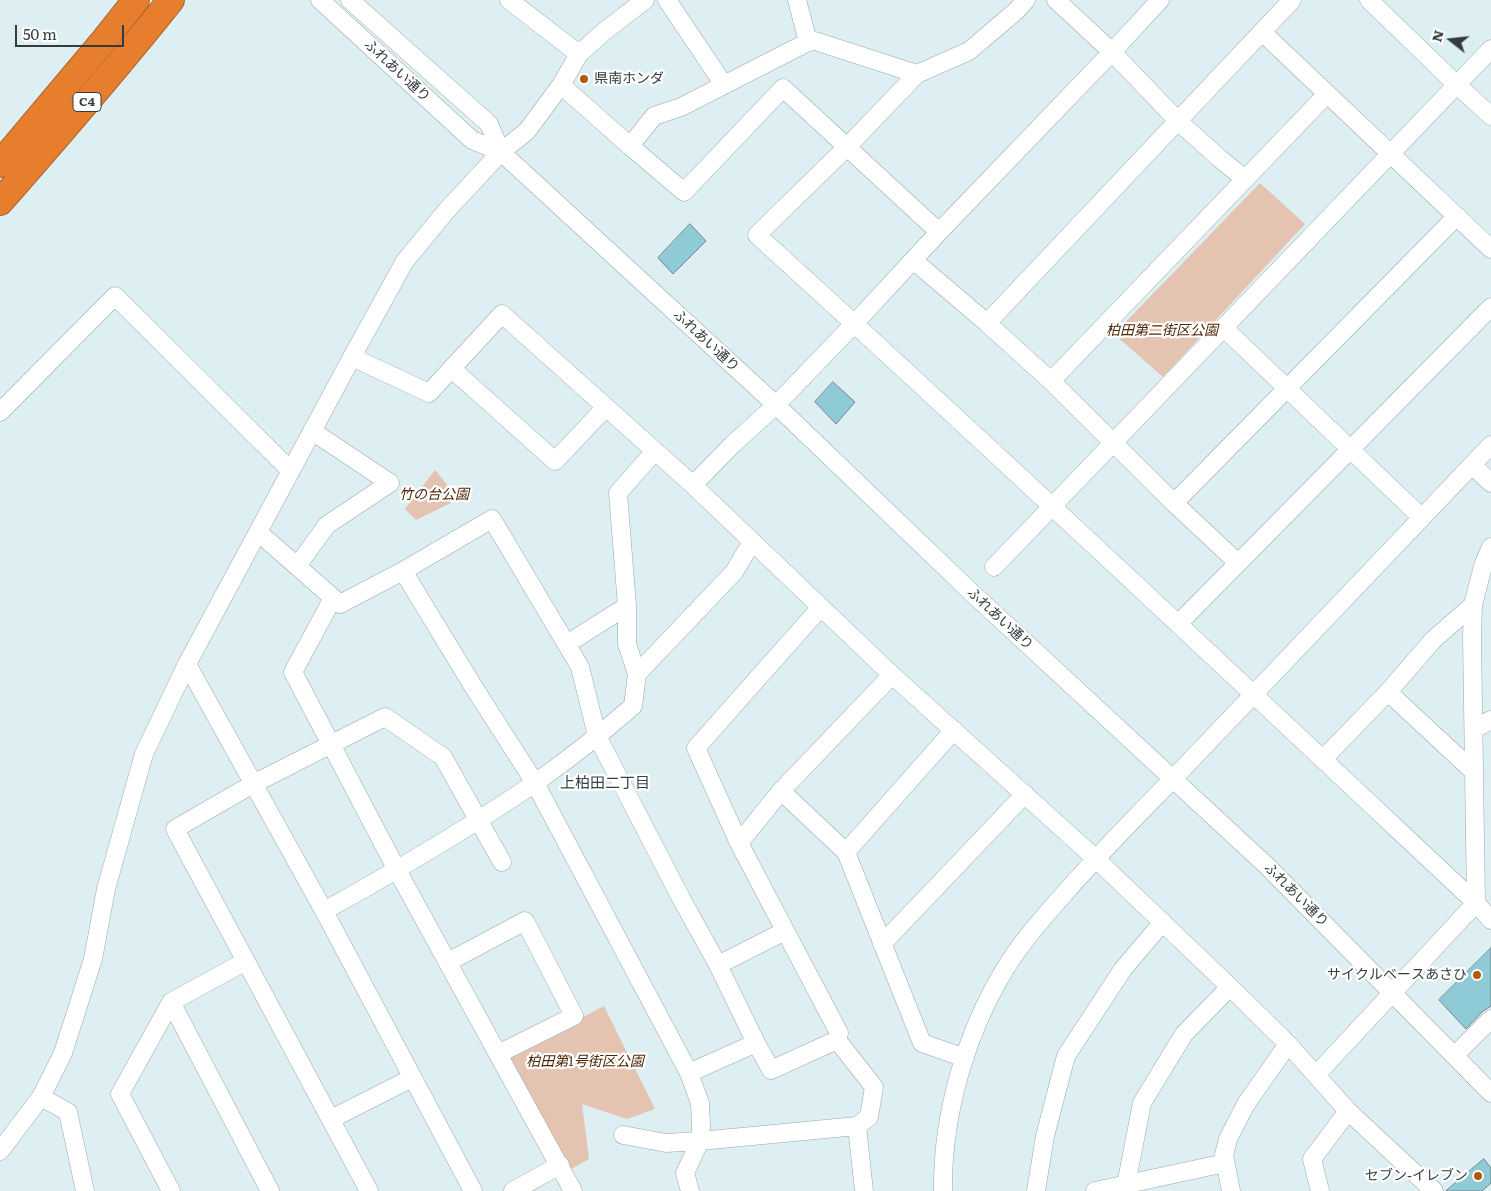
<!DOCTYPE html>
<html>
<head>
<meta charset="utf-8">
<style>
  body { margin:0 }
  #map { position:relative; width:1491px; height:1191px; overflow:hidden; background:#ddeff3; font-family:Literata,serif }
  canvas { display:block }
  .north { position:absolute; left:1426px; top:15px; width:50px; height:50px; -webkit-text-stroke:4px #fff; paint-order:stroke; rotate:286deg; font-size:14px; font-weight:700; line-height:20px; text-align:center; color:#343c3d }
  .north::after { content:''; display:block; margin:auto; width:18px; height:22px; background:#343c3d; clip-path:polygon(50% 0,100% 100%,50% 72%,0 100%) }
  .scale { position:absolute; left:15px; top:25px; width:109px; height:22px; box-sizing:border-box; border:2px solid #343c3d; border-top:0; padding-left:6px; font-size:15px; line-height:18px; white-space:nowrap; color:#343c3d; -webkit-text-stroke:4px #fff; paint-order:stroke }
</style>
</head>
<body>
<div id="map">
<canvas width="1491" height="1191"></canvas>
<div class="north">N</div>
<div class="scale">50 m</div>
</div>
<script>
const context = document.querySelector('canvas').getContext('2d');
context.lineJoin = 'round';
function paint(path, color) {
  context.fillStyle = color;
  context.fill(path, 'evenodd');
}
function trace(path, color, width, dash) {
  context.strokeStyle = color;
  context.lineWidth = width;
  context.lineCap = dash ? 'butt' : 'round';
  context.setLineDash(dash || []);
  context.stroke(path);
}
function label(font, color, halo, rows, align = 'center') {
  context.font = font + ' Literata,"Noto Sans JP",serif';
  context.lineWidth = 4.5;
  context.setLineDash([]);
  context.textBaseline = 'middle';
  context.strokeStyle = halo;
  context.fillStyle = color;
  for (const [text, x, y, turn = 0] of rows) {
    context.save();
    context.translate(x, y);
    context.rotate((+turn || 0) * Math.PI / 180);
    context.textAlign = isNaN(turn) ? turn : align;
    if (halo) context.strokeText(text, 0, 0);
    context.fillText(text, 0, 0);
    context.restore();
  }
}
const green = new Path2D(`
  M1260,183L1305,224L1163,377L1114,334Z
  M435,470L459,499L416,520L405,509Z
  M604,1006L655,1109L627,1119L582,1104L589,1159L564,1173L509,1056Z`);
const building = new Path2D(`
  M690,224L706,241L673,274L658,258Z
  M833,382L855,402L836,424L815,402Z
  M1491,948V1006L1483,1011L1466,1029L1439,1000Z
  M1484,1159L1491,1168V1183L1482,1191H1446Z`);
const minor = new Path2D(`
  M320,0L472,140L501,152L776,405L972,593L1267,866L1491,1093
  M350,0L489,124L501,152
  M509,0L579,54
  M667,0L724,85
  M797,0L808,42
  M1026,0L1016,11L969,51L917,74L847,147L757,235C999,455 1237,679 1476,903L1491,920
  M1056,0L1112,52L1178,121L1219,158L1245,179
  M1369,0L1457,85L1491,116
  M1262,32L1491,249
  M561,85L630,146L654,116L681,107L808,42L815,41L917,74
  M630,146L684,192L783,88L939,232
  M913,260L987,323L1051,381L1174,503L1238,563
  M987,323L1292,0
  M1224,328L1422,518
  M352,357L429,393L502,314L693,485L892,675L1095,858L1230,987L1288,1044L1348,1111L1434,1191
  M452,369L555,461L606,407
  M1051,381L1327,94
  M0,412L115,296L291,471
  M1472,465L1491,483
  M693,485L732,445L776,405L854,324L939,232L1112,52L1160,0
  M1174,503L1457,216
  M258,532L340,604L403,571L473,686L535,783L689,1073L700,1103L701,1126L700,1141L685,1173L690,1191
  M297,566L327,525L390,483L312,431
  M994,567L1491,49
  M403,571L492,519L580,667L597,736L682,900L718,965L756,1043
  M333,598L293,672L397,870L573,1191
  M1178,624L1491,307
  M567,644L627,606
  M187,664L324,911L473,1191
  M637,674L627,644V606L618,493L655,451
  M1388,692L1474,772
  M1474,729L1491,720
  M1323,759L1388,692L1433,640L1473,605
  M781,791L846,852L922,1043L965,1058
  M739,843L696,748L821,607
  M846,852L954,730
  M324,911C396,871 467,829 535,783C569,759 602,733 633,706L637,674L734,572L752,542
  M882,944L1025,794
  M448,962L525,921L574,1016L498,1054
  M718,965L785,931
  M171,1002L270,1191
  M1455,1055L1491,1019
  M689,1073L756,1043L771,1070L837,1040L839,1033L739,843L781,791L892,675
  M1316,1075L1476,903L1472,638L1473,605L1483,566L1491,547
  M41,1097L68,1112L85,1191
  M331,1119L412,1078
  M857,1126L864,1191
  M623,1135L666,1143L700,1141L857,1126L869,1117L874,1087L837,1040
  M0,1151L41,1097L63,1053L93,959L106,889L144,754L187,664L352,357L405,261L447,210L501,152L527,131L561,85L579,54L606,30L645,0
  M1126,1185L1142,1103L1184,1034L1230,987
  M171,1191L120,1094L171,1002L246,961
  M369,1191L175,829L253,784L385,717L443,757L502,862
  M513,1191L560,1165
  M943,1191C942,1115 966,1033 1005,969C1022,941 1043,918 1064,894C1105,847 1149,804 1192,759C1292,655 1391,550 1491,445
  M1036,1191L1045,1136L1066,1056L1123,969L1163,922
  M1095,1191L1225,1163
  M1231,1191L1224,1155L1228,1139L1246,1104L1288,1044
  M1320,1191L1312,1159L1348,1111`);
const highway = new Path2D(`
  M0,164L106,38L136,0
  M0,202C58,136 116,69 171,0`);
const markers = [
  [584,79,5,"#b55900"],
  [1477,975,5,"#b55900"],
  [1478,1176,5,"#b55900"]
];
const shields = [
  [87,102,28]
];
const shieldNames = [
  ["C4",87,102]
];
const streetNames = [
  ["ふれあい通り",397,71,43],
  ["ふれあい通り",706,341,43],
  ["ふれあい通り",1000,619,43],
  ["ふれあい通り",1296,895,45]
];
const poiNames = [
  ["県南ホンダ",594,79,"left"],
  ["サイクルベースあさひ",1467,975],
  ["セブン-イレブン",1468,1176]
];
const parkNames = [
  ["柏田第二街区公園",1162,331],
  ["竹の台公園",434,495],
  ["柏田第1号街区公園",585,1062]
];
const neighbourhoodNames = [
  ["上柏田二丁目",605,784]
];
paint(green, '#e4c4b1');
paint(building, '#8ecbd7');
trace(building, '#758588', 1);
trace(minor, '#97a8ab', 19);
trace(highway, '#a86733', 28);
trace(minor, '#fff', 18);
trace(highway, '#e77e2d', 26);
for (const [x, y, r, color] of markers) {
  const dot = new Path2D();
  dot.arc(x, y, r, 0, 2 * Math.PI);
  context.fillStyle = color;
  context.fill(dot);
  trace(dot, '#fff', 2);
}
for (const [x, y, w] of shields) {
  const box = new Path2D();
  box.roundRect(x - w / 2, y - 9.5, w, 19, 4);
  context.fillStyle = '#fff';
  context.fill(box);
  trace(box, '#343c3d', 1);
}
label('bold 12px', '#343c3d', null, shieldNames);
label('14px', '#343c3d', '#fff', streetNames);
label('14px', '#343c3d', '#fff', poiNames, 'right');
label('italic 14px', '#4f2605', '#fff', parkNames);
label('15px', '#354447', '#fff', neighbourhoodNames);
</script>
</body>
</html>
